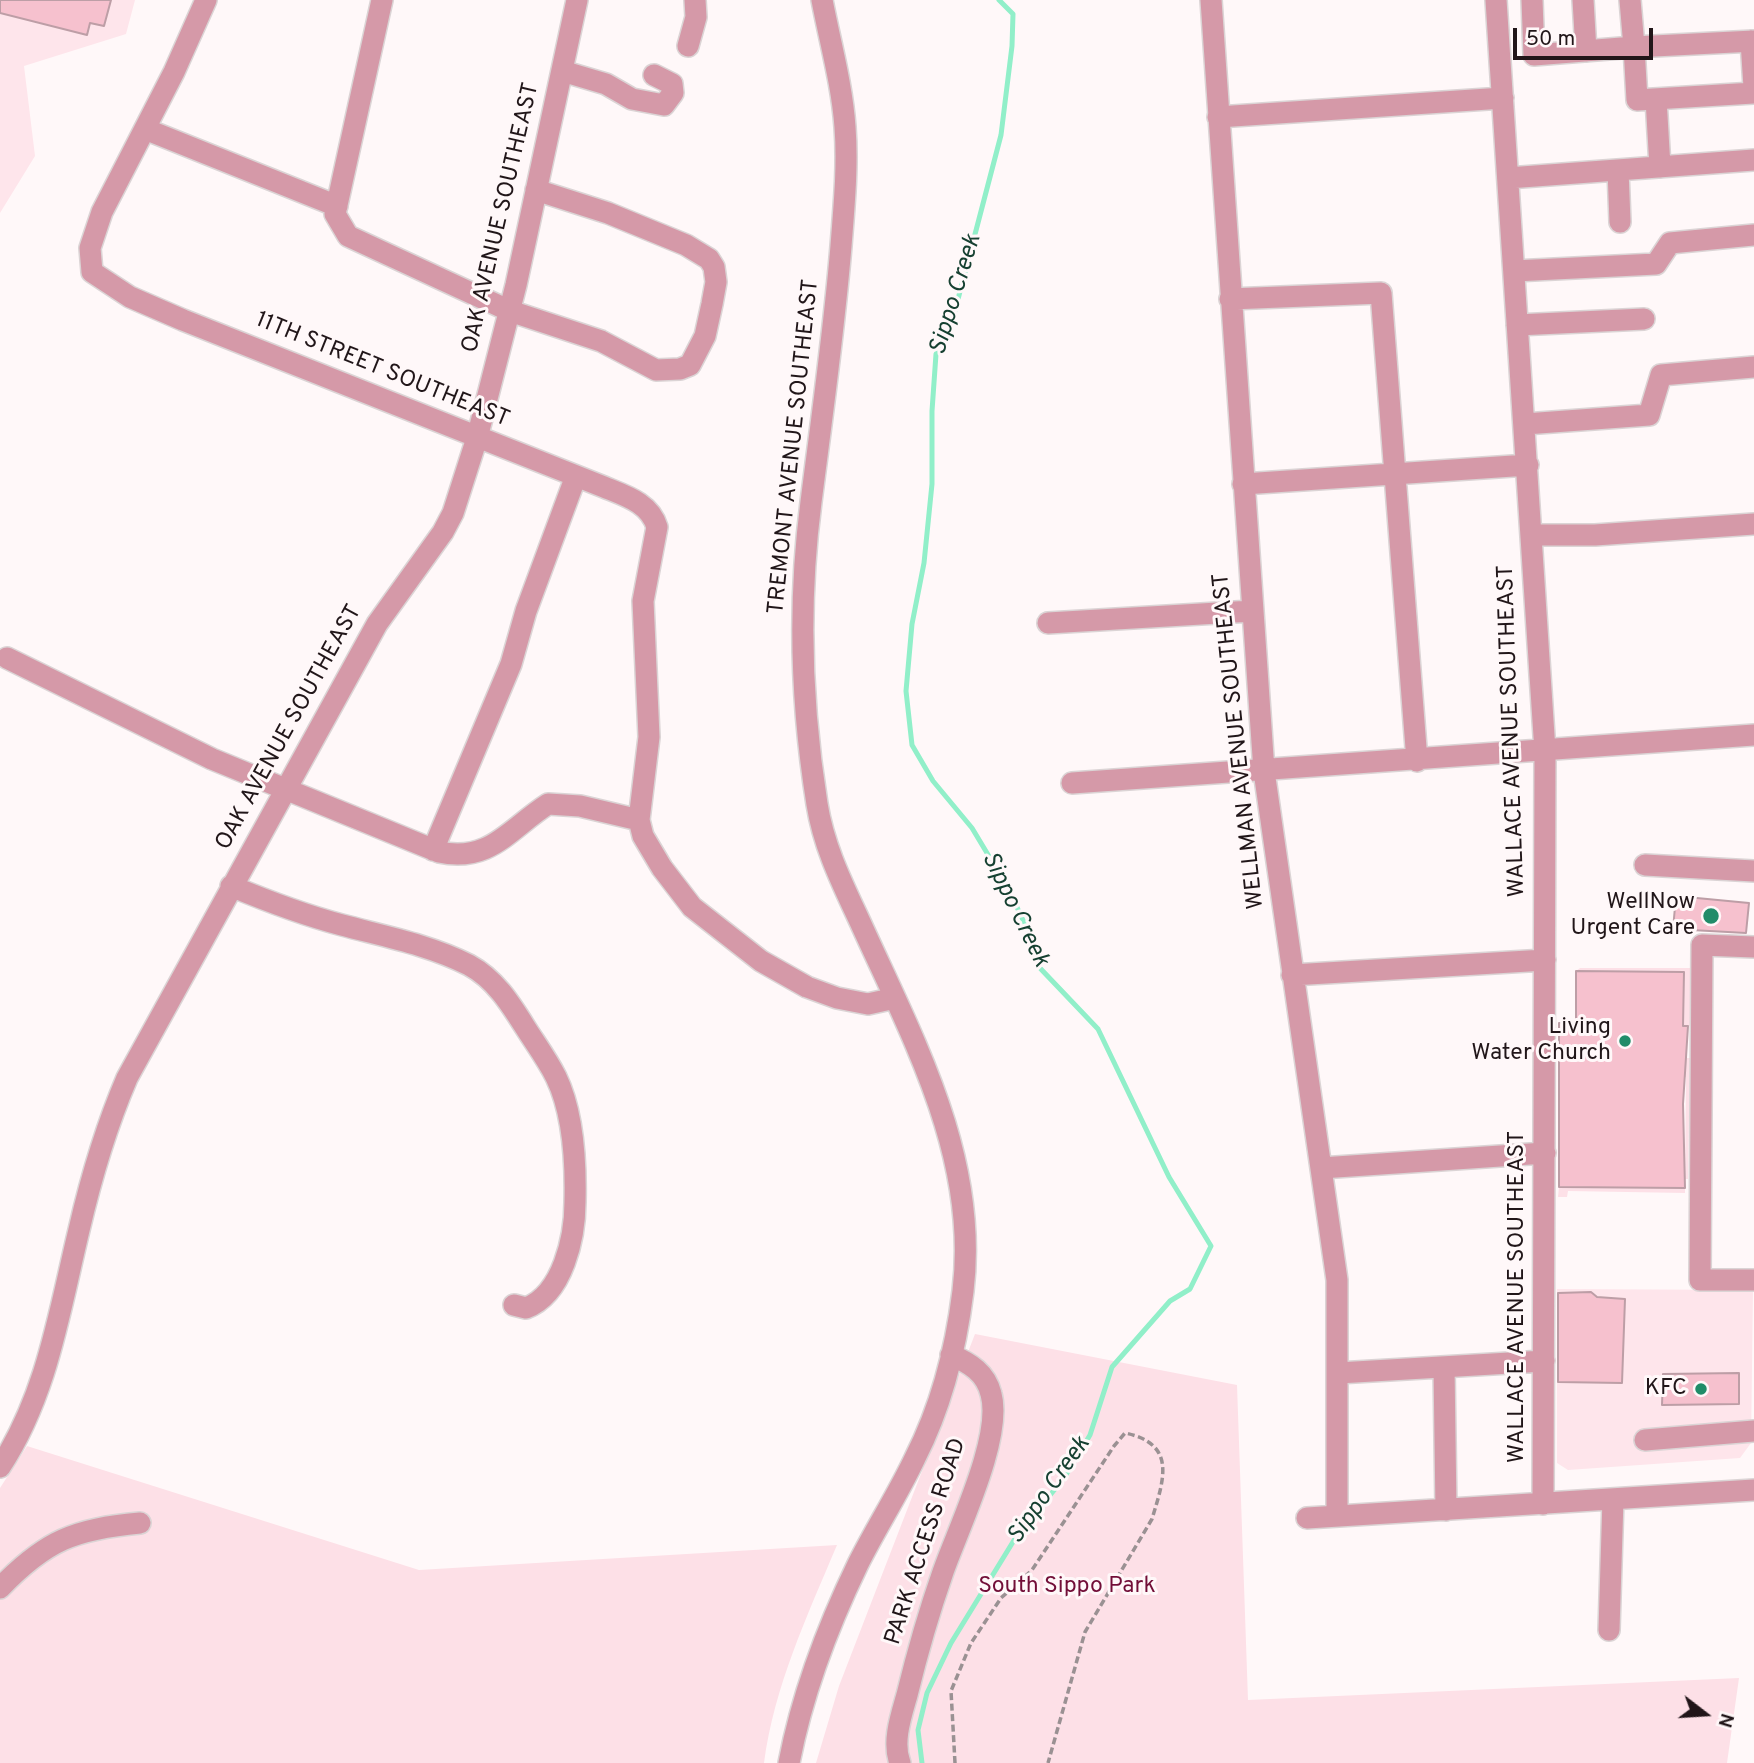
<!DOCTYPE html>
<html>
<head>
<meta charset="utf-8">
<style>
  body { margin:0 }
  #map { position:relative; width:1754px; height:1763px; overflow:hidden; background:#fff8f9; font-family:Overpass,sans-serif }
  canvas { display:block }
  .north { position:absolute; left:1670px; top:1679px; width:70px; height:70px; -webkit-text-stroke:5px #fff8f9; paint-order:stroke; rotate:107deg; font-size:19px; font-weight:700; line-height:28px; text-align:center; color:#211619 }
  .north::after { content:''; display:block; margin:auto; width:24px; height:32px; background:#211619; clip-path:polygon(50% 0,100% 100%,50% 72%,0 100%) }
  .scale { position:absolute; left:1513px; top:28px; width:140px; height:32px; box-sizing:border-box; border:4px solid #211619; border-top:0; padding-left:9px; font-size:21px; line-height:24px; white-space:nowrap; color:#211619; -webkit-text-stroke:5px #fff8f9; paint-order:stroke }
</style>
</head>
<body>
<div id="map">
<canvas width="1754" height="1763"></canvas>
<div class="north">N</div>
<div class="scale">50 m</div>
</div>
<script>
const context = document.querySelector('canvas').getContext('2d');
context.lineJoin = 'round';
function paint(path, color) {
  context.fillStyle = color;
  context.fill(path, 'evenodd');
}
function trace(path, color, width, dash) {
  context.strokeStyle = color;
  context.lineWidth = width;
  context.lineCap = dash ? 'butt' : 'round';
  context.setLineDash(dash || []);
  context.stroke(path);
}
function label(font, color, halo, rows, align = 'center') {
  context.font = font + ' Overpass,sans-serif';
  context.lineWidth = 6;
  context.setLineDash([]);
  context.textBaseline = 'middle';
  context.strokeStyle = halo;
  context.fillStyle = color;
  for (const [text, x, y, turn = 0] of rows) {
    context.save();
    context.translate(x, y);
    context.rotate((+turn || 0) * Math.PI / 180);
    context.textAlign = isNaN(turn) ? turn : align;
    if (halo) context.strokeText(text, 0, 0);
    context.fillText(text, 0, 0);
    context.restore();
  }
}
const built = new Path2D(`
  M0,0H135L126,34L24,66L35,156L0,213Z
  M1557,1289L1753,1290L1751,1443L1740,1458L1568,1470L1557,1463Z`);
const green = new Path2D(`
  M1580,968H1691V1026H1683V972L1576,971Z
  M1683,1058H1690L1688,1179H1685L1686,1077L1682,1076Z
  M1559,1187L1685,1188V1193L1568,1191L1567,1197H1558Z
  M975,1334L1237,1385L1248,1700L1739,1678L1727,1763H816L839,1686Z
  M27,1446L419,1570L837,1545C807,1616 774,1687 764,1763H0V1488Z`);
const stream = new Path2D(`
  M922,1763L918,1730L927,1693L951,1643L1016,1537L1064,1478L1090,1435L1112,1367L1170,1301L1190,1289L1211,1246L1169,1177L1098,1029L1038,966L1036,948L1008,888L972,828L933,781L912,745L906,691L912,624L924,563L932,484V411L936,354L952,322L1001,135L1012,46L1013,14L999,0`);
const building = new Path2D(`
  M0,0H111L104,26L90,23L87,35L0,13Z
  M1676,896L1749,903L1746,933L1673,929Z
  M1576,971L1684,972L1683,1026H1688L1683,1104L1685,1188L1559,1187V1023H1576Z
  M1591,1292L1597,1297L1625,1299L1622,1383L1558,1382V1293Z
  M1739,1373V1404L1662,1405L1663,1374Z`);
const path = new Path2D(`
  M955,1763L951,1691L971,1643L1001,1598L1032,1570L1114,1446L1125,1433C1177,1444 1164,1479 1152,1519L1085,1632L1048,1763`);
const minor = new Path2D(`
  M206,0L174,72L102,212L90,248L92,272L130,297L183,320L604,487C626,496 650,503 657,527L643,601L649,737L639,820L643,836L662,868L692,907L761,961L807,987L837,998L868,1004L895,998
  M382,0L335,214L348,236L510,311L601,341L656,370L680,369L690,365L705,336L712,304L716,282L714,267L709,259L686,245L608,213L536,190
  M1211,0L1264,771L1337,1280V1516
  M1496,0L1545,751L1543,1504
  M1532,0L1534,55L1634,47L1630,0
  M1583,0L1586,51
  M1751,41L1754,87
  M1754,41L1634,47L1637,100L1754,93
  M688,46L696,17L695,0
  M562,71L606,84L632,99L664,105L673,93L672,84L654,75
  M1656,99L1660,167
  M1218,117L1503,98
  M145,129L337,206
  M1618,170L1620,222
  M1508,178L1754,160
  M1514,271L1656,264L1670,243L1754,235
  M1230,299L1381,293L1417,761
  M1517,325L1644,319
  M1525,424L1649,415L1661,375L1754,367
  M1243,484L1528,465
  M1533,535H1595L1754,524
  M1048,623L1252,611
  M7,658L212,759L439,852C490,863 509,829 548,804L580,806L639,820
  M1072,783L1754,735
  M433,850L511,664L526,611L576,476
  M1645,865L1754,871
  M231,886C267,901 304,915 342,925C383,936 430,945 469,965C495,979 510,1003 525,1027C535,1043 547,1059 556,1077C574,1114 576,1162 575,1202C575,1237 563,1294 526,1308L514,1305
  M1754,947L1702,945L1700,1280H1754
  M1292,975L1545,960
  M1321,1168L1545,1153
  M1444,1367L1446,1510
  M1338,1373L1544,1361
  M1645,1440L1754,1431
  M0,1467C47,1395 59,1313 79,1230C91,1178 106,1127 127,1078L377,624L443,532L453,513L477,438L516,285L577,0
  M1307,1518L1754,1490
  M0,1588C46,1540 75,1529 140,1523
  M1609,1630L1613,1499
  M789,1763C802,1695 828,1626 858,1564C876,1528 898,1494 915,1458C941,1407 956,1348 963,1291C979,1159 914,1041 861,924C843,885 824,848 817,804C801,704 798,602 811,502C822,416 834,332 841,246C844,207 848,166 845,127C842,84 830,42 822,0
  M900,1763C892,1742 901,1716 907,1695C917,1654 929,1612 943,1572C958,1529 1003,1437 991,1394C986,1373 970,1363 951,1355`);
const markers = [
  [1711,916,9,"#218c69"],
  [1625,1041,7,"#218c69"],
  [1701,1389,7,"#218c69"]
];
const streetNames = [
  ["OAK AVENUE SOUTHEAST",502,218,-77],
  ["11TH STREET SOUTHEAST",382,371,22],
  ["TREMONT AVENUE SOUTHEAST",795,447,-84],
  ["OAK AVENUE SOUTHEAST",290,728,-61],
  ["WALLACE AVENUE SOUTHEAST",1513,731,-92],
  ["WELLMAN AVENUE SOUTHEAST",1240,741,-96],
  ["WALLACE AVENUE SOUTHEAST",1518,1297,-90],
  ["PARK ACCESS ROAD",927,1542,-72]
];
const poiNames = [
  ["WellNow",1695,903],
  ["Urgent Care",1695,929],
  ["Living",1611,1028],
  ["Water Church",1611,1054],
  ["KFC",1687,1389]
];
const parkNames = [
  ["South Sippo Park",1067,1587]
];
const waterNames = [
  ["Sippo Creek",957,295,-73],
  ["Sippo Creek",1014,910,64],
  ["Sippo Creek",1050,1491,-55]
];
paint(built, '#fee5eb');
paint(green, '#fde0e7');
trace(stream, '#91efc9', 5);
paint(building, '#f6c1ce');
trace(building, '#bd9ea6', 2);
trace(minor, '#dbd4d5', 24);
trace(path, '#9a9193', 3.5, [7, 3.5]);
trace(minor, '#d599a8', 21);
for (const [x, y, r, color] of markers) {
  const dot = new Path2D();
  dot.arc(x, y, r, 0, 2 * Math.PI);
  context.fillStyle = color;
  context.fill(dot);
  trace(dot, '#fff8f9', 2.5);
}
label('23px', '#211619', '#fff8f9', streetNames);
label('23px', '#211619', '#fff8f9', poiNames, 'right');
label('23px', '#720e38', '#fff8f9', parkNames);
label('italic 24px', '#164031', '#fff8f9', waterNames);
</script>
</body>
</html>
